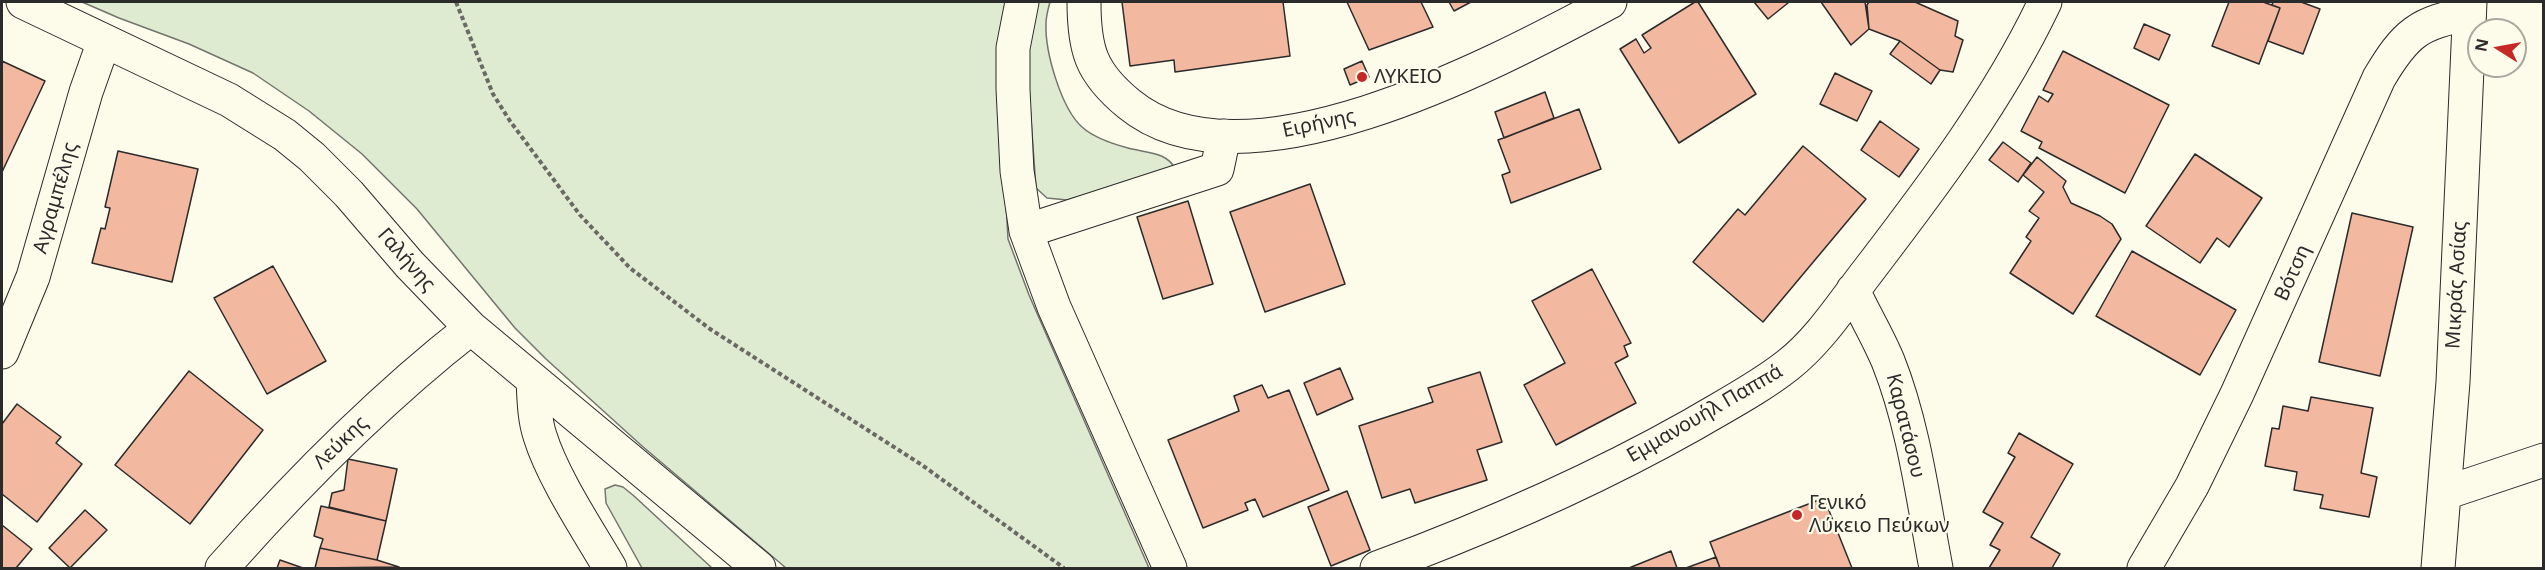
<!DOCTYPE html>
<html>
<head>
<meta charset="utf-8">
<style>
  body { margin:0 }
  #map { position:relative; width:2545px; height:570px; overflow:hidden; background:#fdfbea; font-family:"Noto Sans",sans-serif }
  canvas { display:block }
  .frame { position:absolute; inset:0; border:3px solid #2b2b2b; pointer-events:none }
  .north { position:absolute; left:2467px; top:18px; width:60px; height:60px; box-sizing:border-box; background:#fdfbea; border:2px solid #a9a89e; border-radius:50%; rotate:281deg; font-size:16px; font-weight:700; line-height:24px; text-align:center; color:#2b2b2b }
  .north::after { content:''; display:block; margin:auto; width:21px; height:27px; background:#c62828; clip-path:polygon(50% 0,100% 100%,50% 72%,0 100%) }
</style>
</head>
<body>
<div id="map">
<canvas width="2545" height="570"></canvas>
<div class="frame"></div>
<div class="north">N</div>
</div>
<script>
const context = document.querySelector('canvas').getContext('2d');
context.lineJoin = 'round';
function paint(path, color) {
  context.fillStyle = color;
  context.fill(path, 'evenodd');
}
function trace(path, color, width, dash) {
  context.strokeStyle = color;
  context.lineWidth = width;
  context.lineCap = dash ? 'butt' : 'round';
  context.setLineDash(dash || []);
  context.stroke(path);
}
function label(font, color, halo, rows, align = 'center') {
  context.font = font + ' "Noto Sans",sans-serif';
  context.lineWidth = 4.5;
  context.setLineDash([]);
  context.textBaseline = 'middle';
  context.strokeStyle = halo;
  context.fillStyle = color;
  for (const [text, x, y, turn = 0] of rows) {
    context.save();
    context.translate(x, y);
    context.rotate((+turn || 0) * Math.PI / 180);
    context.textAlign = isNaN(turn) ? turn : align;
    if (halo) context.strokeText(text, 0, 0);
    context.fillText(text, 0, 0);
    context.restore();
  }
}
const green = new Path2D(`
  M82,2H1009L1001,110L1008,239L1029,295L1149,568H786L642,446L546,359L515,328L417,209L362,154L309,111L253,73L189,44L119,18Z
  M1038,2H1050C1048,9 1046,17 1046,24C1045,52 1061,108 1082,127C1093,137 1113,144 1128,148C1145,153 1167,151 1176,170L1067,200L1047,198L1036,188L1027,64L1030,37Z
  M615,485L623,487L634,496L712,568H642L606,503L605,489Z`);
const building = new Path2D(`
  M1122,2H1283L1290,56L1175,72L1174,60L1130,66Z
  M1347,2H1421L1433,27L1369,50Z
  M1449,2H1471L1454,11Z
  M1695,2H1698L1756,94L1679,143L1620,49L1636,39L1644,53L1651,48L1642,35Z
  M1754,2H1787L1788,3L1768,19Z
  M1821,2H1865L1869,29L1851,45Z
  M1869,2H1915L1958,21L1955,36L1963,40L1953,72L1940,70L1900,41L1869,29L1867,5Z
  M2229,2H2263L2280,8L2259,64L2212,46Z
  M2273,2H2301L2320,9L2303,54L2268,41L2280,8L2272,5Z
  M2144,24L2170,35L2159,60L2134,48Z
  M1900,41L1940,70L1931,84L1890,54Z
  M2063,51L2169,105L2125,193L2039,148L2042,142L2021,131L2039,96L2048,102L2053,94L2043,90Z
  M2,61L45,81L2,172Z
  M1362,61L1369,77L1350,85L1344,69Z
  M1835,73L1872,91L1857,121L1820,104Z
  M1545,92L1554,118L1504,138L1495,112Z
  M1579,109L1601,169L1511,203L1502,175L1510,172L1498,140Z
  M1880,121L1919,149L1899,177L1861,150Z
  M2003,142L2031,163L2018,182L1989,160Z
  M1803,146L1866,199L1763,322L1693,262L1738,209L1745,215Z
  M118,151L198,169L172,282L92,263L101,228L105,229L110,208L105,207Z
  M2195,154L2262,198L2229,247L2217,238L2200,263L2146,226Z
  M2037,157L2066,181L2063,187L2071,203L2100,216L2112,224L2121,239L2073,314L2010,273L2031,241L2026,237L2039,218L2029,211L2044,192L2023,175Z
  M1310,184L1345,284L1265,312L1230,212Z
  M1188,201L1213,284L1163,299L1137,217Z
  M2352,213L2413,227L2380,376L2319,362Z
  M2132,251L2236,310L2200,375L2096,316Z
  M273,266L326,361L267,394L214,298Z
  M1592,269L1631,343L1624,346L1628,356L1615,363L1636,403L1556,445L1524,385L1565,363L1532,301Z
  M1340,368L1353,399L1317,415L1304,383Z
  M189,371L263,430L190,524L115,465Z
  M1480,372L1502,442L1477,450L1487,480L1415,503L1410,489L1382,498L1359,426L1433,402L1428,388Z
  M1262,385L1268,398L1289,390L1329,490L1263,517L1255,499L1245,503L1248,510L1203,528L1168,440L1239,411L1234,396Z
  M2311,397L2373,408L2361,473L2377,477L2369,517L2320,508L2323,495L2294,490L2297,472L2265,466L2272,428L2279,429L2283,406L2308,411Z
  M17,404L61,437L56,443L82,464L37,522L2,494V424Z
  M2019,433L2073,464L2031,537L2060,554L2052,568H1989L2000,550L1990,545L2003,523L1983,512L2015,457L2008,453Z
  M348,459L397,469L386,521L329,507L332,493L344,490Z
  M1347,491L1370,550L1331,566L1308,507Z
  M1824,498L1852,568H1720L1710,542Z
  M321,506L386,521L377,560L320,548L323,539L314,536Z
  M85,510L107,530L70,568L49,548Z
  M2,525L32,549L16,568H2Z
  M320,548L377,560L399,567L315,568Z
  M1671,551L1677,568H1629Z
  M1716,557L1720,568H1686Z
  M280,560L303,568H277Z`);
const path = new Path2D(`
  M456,2L493,94L510,121L580,215L630,268L710,329L922,465L1064,568`);
const minor = new Path2D(`
  M23,2L229,100L285,135L312,157L349,194L410,265L471,328L759,568
  M1022,2L1013,48V89L1017,171L1026,231L1054,307L1170,568
  M1026,231L1217,169L1224,136
  M1853,290C1864,314 1878,337 1888,361C1914,426 1923,500 1936,568
  M2,352L33,277L86,92L104,41
  M533,380C534,399 534,418 540,436C553,478 588,530 610,568
  M2445,493L2544,460
  M222,568C298,482 380,399 471,328
  M1377,568C1485,528 1591,482 1692,425C1724,406 1759,388 1788,365C1820,340 1843,303 1868,271C1933,186 1999,99 2045,2
  M2144,568L2192,486L2237,394L2379,78C2405,34 2419,22 2469,14`);
const tertiary = new Path2D(`
  M1084,2C1084,50 1091,73 1129,104C1245,199 1499,61 1610,2
  M2438,568L2453,382L2470,2`);
const markers = [
  [1362,77,6,"#c62828"],
  [1797,515,6,"#c62828"]
];
const poiNames = [
  ["ΛΥΚΕΙΟ",1374,77],
  ["Γενικό",1809,503],
  ["Λύκειο Πεύκων",1809,526]
];
const streetNames = [
  ["Ειρήνης",1319,124,-12],
  ["Αγραμπέλης",56,198,-74],
  ["Γαλήνης",406,260,49],
  ["Βότση",2293,273,-66],
  ["Μικράς Ασίας",2457,285,-87],
  ["Εμμανουήλ Παππά",1705,414,-30],
  ["Καρατάσου",1905,426,76],
  ["Λεύκης",341,443,-44]
];
paint(green, '#deebd1');
trace(green, '#74746e', 1.5);
paint(building, '#f2b8a0');
trace(building, '#2b2b2b', 1.5);
trace(minor, '#2b2b2b', 35);
trace(tertiary, '#2b2b2b', 35);
trace(path, '#6a6964', 4, [4.5, 3]);
trace(minor, '#fdfbea', 33);
trace(tertiary, '#fdfbea', 33);
for (const [x, y, r, color] of markers) {
  const dot = new Path2D();
  dot.arc(x, y, r, 0, 2 * Math.PI);
  context.fillStyle = color;
  context.fill(dot);
  trace(dot, '#fdfbea', 2);
}
label('20px', '#2b2b2b', '#fdfbea', poiNames, 'left');
label('20px', '#2b2b2b', '#fdfbea', streetNames);
</script>
</body>
</html>
